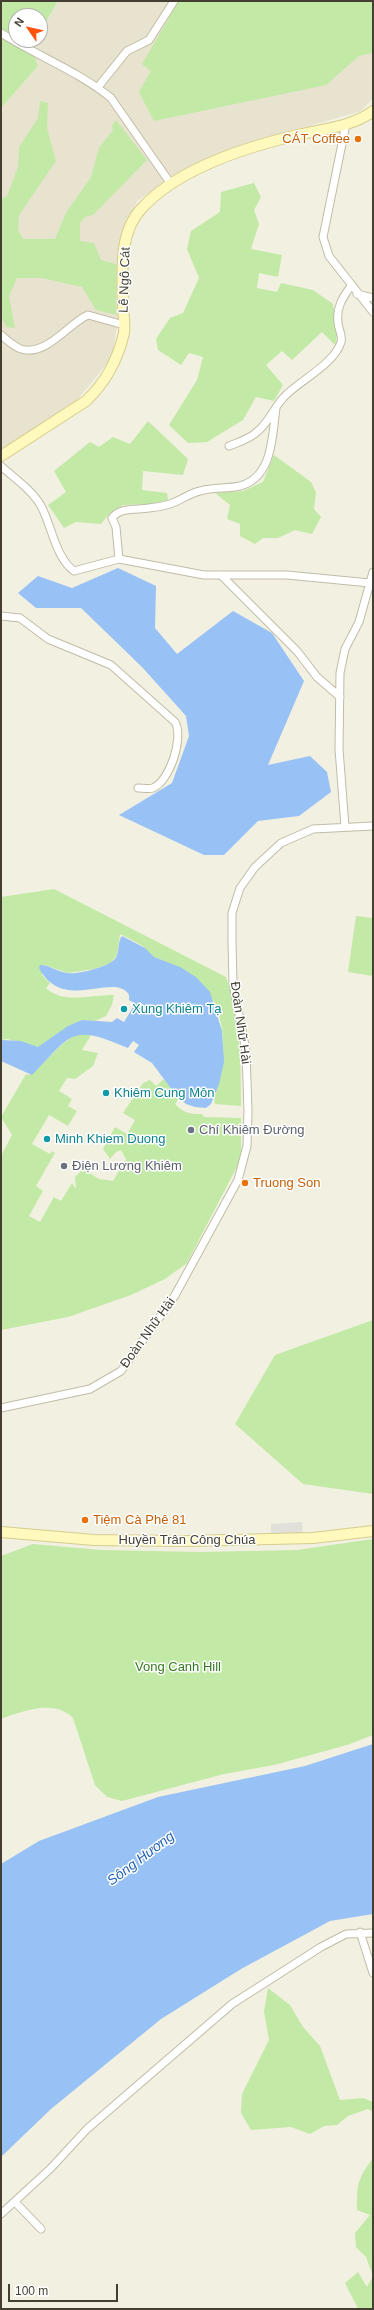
<!DOCTYPE html>
<html>
<head>
<meta charset="utf-8">
<style>
  body { margin:0 }
  #map { position:relative; width:374px; height:2310px; overflow:hidden; background:#f2f0e1; font-family:Arial,sans-serif }
  canvas { display:block }
  .frame { position:absolute; inset:0; border:2px solid #443f32; pointer-events:none }
  .north { position:absolute; left:8px; top:8px; width:40px; height:40px; box-sizing:border-box; background:#fff; border:1px solid #b4b2ad; border-radius:50%; rotate:304deg; font-size:11px; font-weight:700; line-height:16px; text-align:center; color:#443f32 }
  .north::after { content:''; display:block; margin:auto; width:14px; height:18px; background:#ff530b; clip-path:polygon(50% 0,100% 100%,50% 72%,0 100%) }
  .scale { position:absolute; left:8px; top:2284px; width:110px; height:18px; box-sizing:border-box; border:2px solid #443f32; border-top:0; padding-left:5px; font-size:12px; line-height:14px; white-space:nowrap; color:#443f32; -webkit-text-stroke:3px #fff; paint-order:stroke }
</style>
</head>
<body>
<div id="map">
<canvas width="374" height="2310"></canvas>
<div class="frame"></div>
<div class="north">N</div>
<div class="scale">100 m</div>
</div>
<script>
const context = document.querySelector('canvas').getContext('2d');
context.lineJoin = 'round';
function paint(path, color) {
  context.fillStyle = color;
  context.fill(path, 'evenodd');
}
function trace(path, color, width, dash) {
  context.strokeStyle = color;
  context.lineWidth = width;
  context.lineCap = dash ? 'butt' : 'round';
  context.setLineDash(dash || []);
  context.stroke(path);
}
function label(font, color, halo, rows, align = 'center') {
  context.font = font + ' Arial,sans-serif';
  context.lineWidth = 3;
  context.setLineDash([]);
  context.textBaseline = 'middle';
  context.strokeStyle = halo;
  context.fillStyle = color;
  for (const [text, x, y, turn = 0] of rows) {
    context.save();
    context.translate(x, y);
    context.rotate((+turn || 0) * Math.PI / 180);
    context.textAlign = isNaN(turn) ? turn : align;
    if (halo) context.strokeText(text, 0, 0);
    context.fillText(text, 0, 0);
    context.restore();
  }
}
const residential = new Path2D(`
  M58,1H373V98L361,111L240,146L187,169L137,201L118,249L120,309L112,357L74,404L1,453V108L38,66L31,48L35,40H40V32Z`);
const green = new Path2D(`
  M1,1H58L40,32V16H16V40H35L31,48L38,66L1,108Z
  M179,1H373V53L359,56L326,85L154,121L139,92L151,71L142,64Z
  M40,101L48,103L47,128L56,161L19,215L18,229L23,239H55L66,213L91,177L99,148L113,130L112,125L116,120L147,160L93,215L85,217L80,223V241L94,243L101,260L116,264V315L96,310L82,287L42,278H17L9,296L15,328L6,327L1,316V199L7,196L18,167L19,147L38,118Z
  M254,183L261,197L254,210L259,224L251,249L282,255L278,277L259,273L257,288L277,292L281,283L313,290L333,304L337,336L335,345L322,332L292,360L282,351L266,365L283,385L274,401L256,397L243,420L207,442L188,443L169,425L197,380L203,357L189,353L181,365L158,350L156,339L170,318L183,313L199,278L187,249L191,231L220,212L221,192Z
  M148,421L188,459L183,475L143,471L142,490L167,493L168,500L151,504L123,505L109,514L101,524L76,522L64,528L48,505L66,492L54,471L90,442L99,447L113,437L130,444Z
  M274,455L311,482L316,492L314,509L321,517L312,534L295,530L278,538H263L255,544L240,536V524L227,519L230,505L215,493L243,491L263,482Z
  M54,889L226,977C241,1019 241,1062 241,1106L215,1104L214,1098C228,1060 229,1007 196,978C183,966 167,964 152,956C148,954 147,950 144,947C137,942 128,938 120,934L117,955L111,963L94,969L68,973L44,965L42,975L50,983L46,988C64,1005 92,994 114,995L112,1005L106,1016L95,1021L82,1020L38,1047L7,1039L1,1040V897Z
  M356,916L373,918V976L348,972Z
  M80,1033L91,1035L82,1050L98,1053L93,1066L75,1079L67,1078L59,1091L72,1099L68,1106L77,1111L68,1126L49,1115L32,1144L50,1154L52,1151L55,1153L36,1186L43,1191L29,1216L40,1222L54,1197L61,1201L72,1183L76,1189L75,1177L83,1169L99,1179L113,1181L126,1159L121,1150L116,1152L110,1159L103,1149L115,1127L127,1134L135,1120L123,1113L143,1083L150,1080L156,1086L164,1079L179,1098L175,1104C183,1113 190,1114 202,1114L204,1117L241,1118V1159L187,1263L165,1279L131,1295L68,1317L1,1330V1156L12,1135L1,1117L26,1074L29,1075C48,1062 59,1042 80,1033Z
  M373,1320V1494L303,1484L235,1424L275,1355Z
  M373,1539V1735L347,1745L274,1765L224,1774L122,1801L107,1797L95,1785L73,1718C54,1699 24,1711 1,1719V1556L33,1544L101,1550L201,1552L297,1550Z
  M268,1988L290,2005L303,2027L320,2046L340,2100L363,2098L373,2102V2112L368,2109L348,2116L337,2125L324,2126L310,2134L291,2127L251,2130L241,2113L242,2094L269,2040L264,2011Z
  M373,2158V2309H358L345,2283L358,2272L367,2287L373,2276L366,2257L356,2247L355,2233L370,2215L357,2210C357,2184 357,2180 373,2158Z`);
const parking = new Path2D(`
  M302,1522L303,1536H271V1524Z`);
const water = new Path2D(`
  M118,568L156,586L155,628L177,654L233,611L272,633L304,681L268,765L310,756L327,772L331,792L299,816L258,821L224,855H204L119,815L172,783L189,736L186,716L142,667L81,608H36L18,593L38,576L72,588Z
  M122,936L145,948L154,957L180,967L196,977L210,992L222,1031L224,1062L219,1084L211,1104L206,1108L195,1107L186,1104L175,1094L152,1063L134,1052L139,1045L133,1041L128,1048C70,1023 72,1034 32,1075L1,1061V1040L21,1041L38,1047L68,1026L82,1020L112,1022L117,1018L124,1022L135,1004L129,1000V995C115,971 63,1014 39,968L40,965C49,965 58,972 67,973C77,975 108,967 115,959C120,953 117,942 122,936Z
  M373,1744V1914L330,1921L241,1969L161,2019L51,2109L1,2157V1864L39,1841L158,1797L305,1766Z`);
const street = new Path2D(`
  M1,33C37,56 78,71 111,98L171,184
  M98,87L127,51L149,40L174,1
  M346,124L323,237L329,256L373,312
  M357,294L373,298
  M1,335C7,340 14,347 21,349C46,357 69,323 88,315L124,325
  M229,446C239,442 250,439 258,431C270,421 275,405 286,395C301,380 335,363 341,342C343,335 338,329 338,322C336,307 343,297 351,286
  M1,466C14,478 32,490 41,506C52,526 55,557 74,571L119,559L204,575H287L370,583
  M119,559L116,527L112,518C120,507 136,510 149,508C158,507 167,506 175,502C184,498 191,493 200,491C213,487 227,489 240,486C273,477 272,437 276,408
  M221,575L297,651L317,677L340,697
  M1,616L20,618L48,639L111,665L175,722C184,737 170,781 153,788C149,789 142,788 138,788
  M345,827L339,749L340,673L345,649L359,622L373,572
  M1,1408L90,1389L121,1371L174,1297L238,1180L247,1146L248,1111L246,1051L233,983L232,941V913L240,888L255,867L281,843L313,829L373,826
  M360,1932L373,1973
  M15,2202L41,2229
  M1,2214L51,2168L87,2129L232,2004L321,1947L346,1934L373,1933`);
const secondary = new Path2D(`
  M1,456L86,401C105,383 118,359 124,333C125,326 124,317 123,309C123,276 117,234 142,208C180,167 249,146 302,134C325,129 354,126 373,111
  M1,1532L94,1540L187,1541L313,1538L373,1531`);
const markers = [
  [358,139,4,"#e8710a"],
  [124,1009,4,"#0f9aa8"],
  [106,1093,4,"#0f9aa8"],
  [191,1130,4,"#6b7280"],
  [47,1139,4,"#0f9aa8"],
  [64,1166,4,"#6b7280"],
  [245,1183,4,"#e8710a"],
  [85,1520,4,"#e8710a"]
];
const foodNames = [
  ["CÁT Coffee",350,139,"right"],
  ["Truong Son",253,1183],
  ["Tiệm Cà Phê 81",93,1520]
];
const streetNames = [
  ["Lê Ngô Cát",125,280,-88],
  ["Đoàn Nhữ Hài",240,1023,82],
  ["Đoàn Nhữ Hài",148,1333,-54],
  ["Huyền Trân Công Chúa",187,1540]
];
const cultureNames = [
  ["Xung Khiêm Tạ",132,1009],
  ["Khiêm Cung Môn",114,1093],
  ["Minh Khiem Duong",55,1139]
];
const worshipNames = [
  ["Chí Khiêm Đường",199,1130],
  ["Điện Lương Khiêm",72,1166]
];
const parkNames = [
  ["Vong Canh Hill",178,1667]
];
const waterNames = [
  ["Sông Hương",141,1859,-37]
];
paint(residential, '#e7e3cf');
paint(green, '#c2eaa6');
paint(parking, '#e2e0db');
paint(water, '#98c1f5');
trace(street, '#c1bca6', 9);
trace(secondary, '#d5cd8d', 12);
trace(street, '#fff', 7);
trace(secondary, '#fff9be', 10);
for (const [x, y, r, color] of markers) {
  const dot = new Path2D();
  dot.arc(x, y, r, 0, 2 * Math.PI);
  context.fillStyle = color;
  context.fill(dot);
  trace(dot, '#fff', 1.5);
}
label('13px', '#c56008', '#fff', foodNames, 'left');
label('13px', '#443f32', '#fff', streetNames);
label('13px', '#0d838f', '#fff', cultureNames, 'left');
label('13px', '#5b616d', '#fff', worshipNames, 'left');
label('13px', '#367922', '#fff', parkNames);
label('italic 14px', '#2564b6', '#fff', waterNames);
</script>
</body>
</html>
